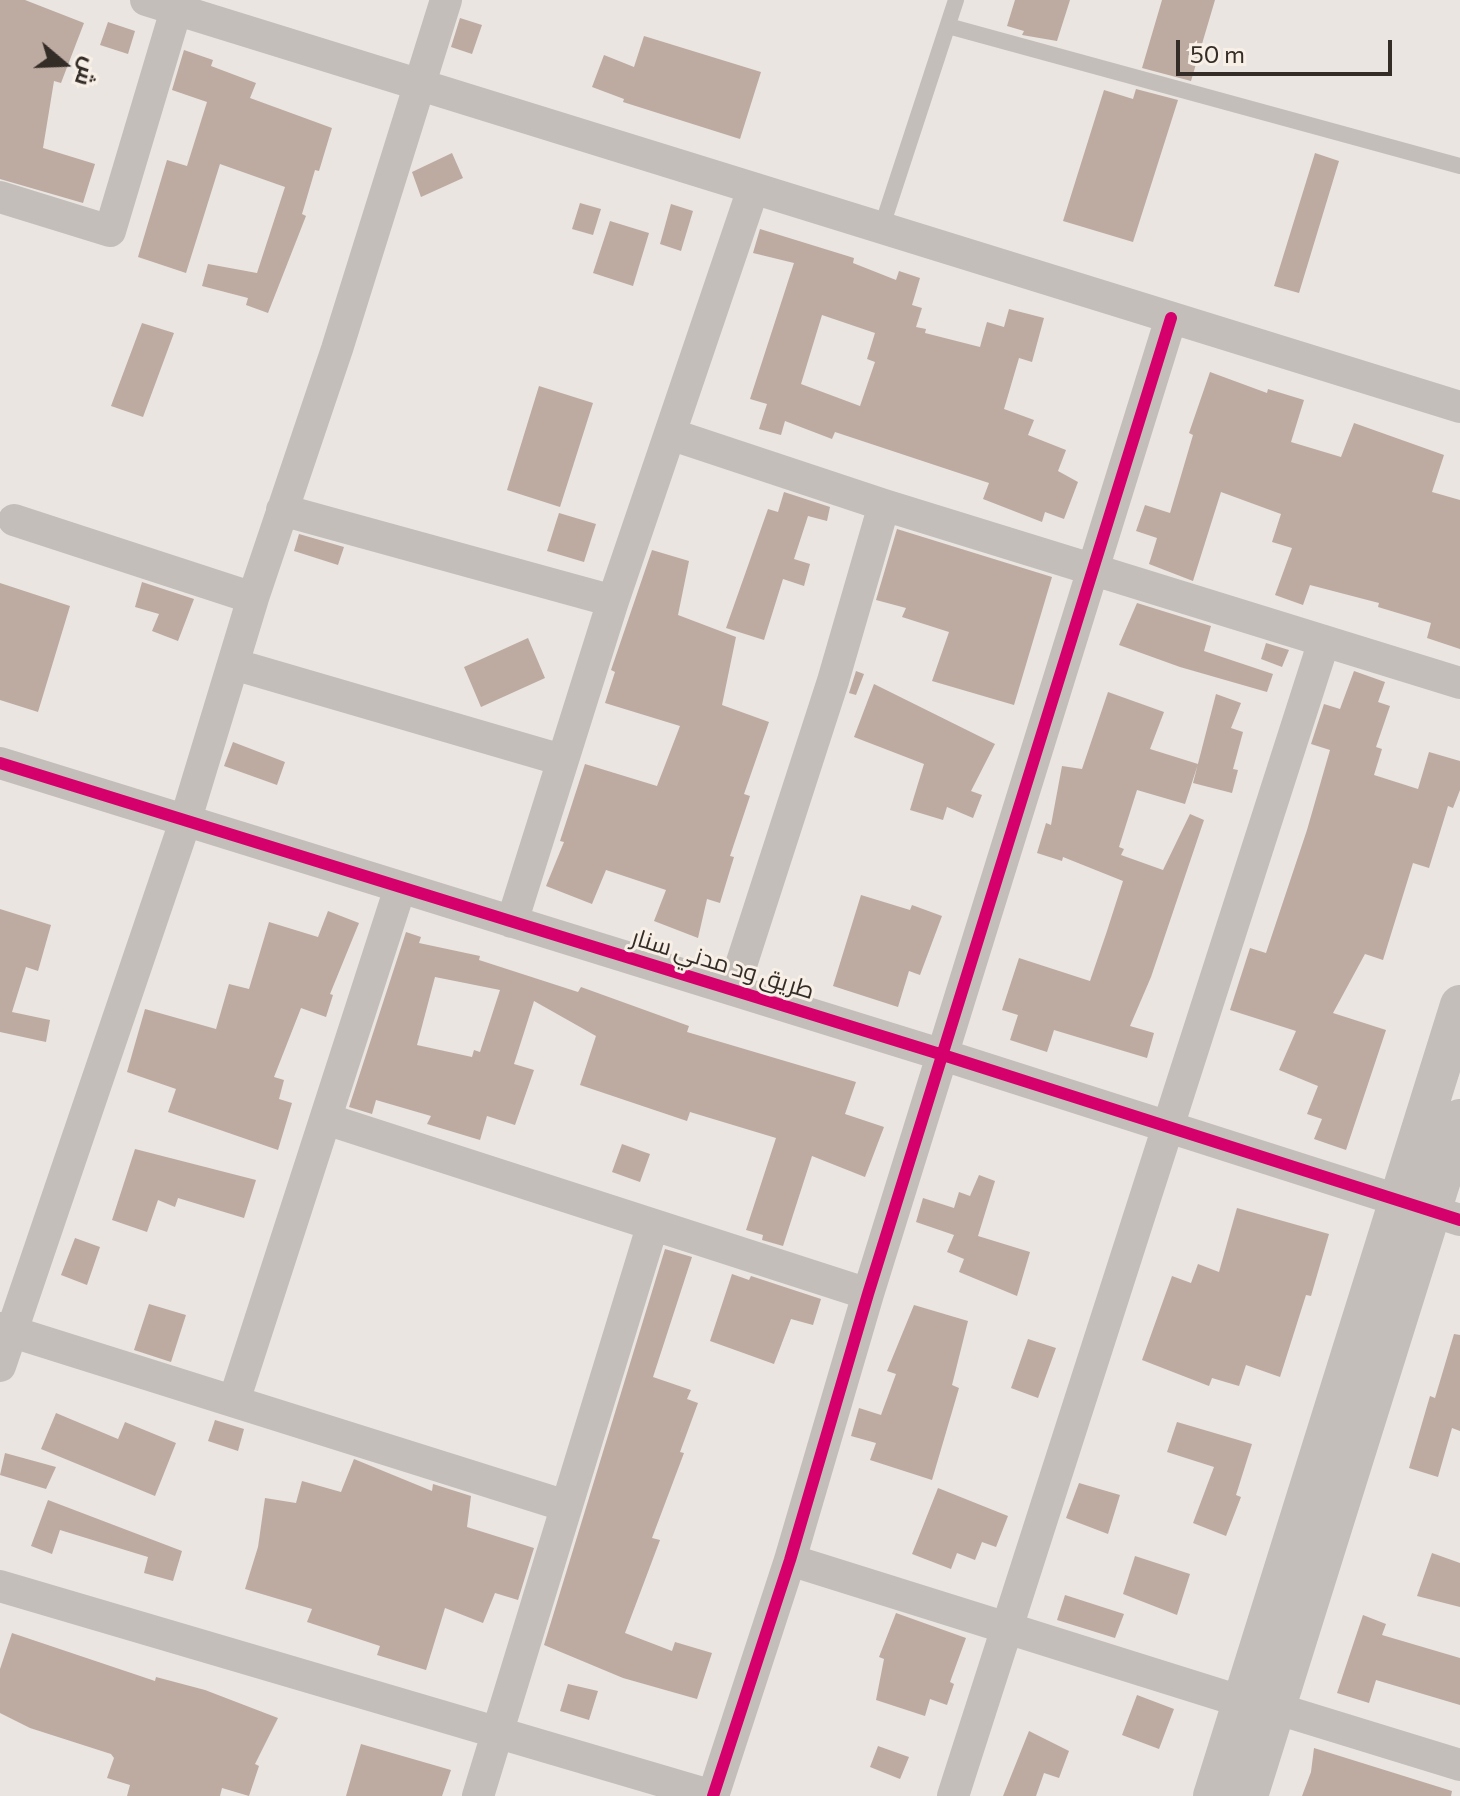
<!DOCTYPE html>
<html>
<head>
<meta charset="utf-8">
<style>
  body { margin:0 }
  #map { position:relative; width:1460px; height:1796px; overflow:hidden; background:#eae5e0; font-family:Commissioner,Cairo,sans-serif }
  canvas { display:block }
  .north { position:absolute; left:24px; top:24px; width:80px; height:80px; -webkit-text-stroke:6px #f8f0e7; paint-order:stroke; rotate:109deg; font-size:22px; font-weight:700; line-height:32px; text-align:center; color:#342c27 }
  .north::after { content:''; display:block; margin:auto; width:28px; height:36px; background:#342c27; clip-path:polygon(50% 0,100% 100%,50% 72%,0 100%) }
  .scale { position:absolute; left:1176px; top:40px; width:216px; height:36px; box-sizing:border-box; border:4px solid #342c27; border-top:0; padding-left:10px; font-size:24px; line-height:28px; white-space:nowrap; color:#342c27; -webkit-text-stroke:6px #f8f0e7; paint-order:stroke }
</style>
</head>
<body>
<div id="map">
<canvas width="1460" height="1796"></canvas>
<div class="north">ش</div>
<div class="scale">50 m</div>
</div>
<script>
const context = document.querySelector('canvas').getContext('2d');
context.lineJoin = 'round';
function paint(path, color) {
  context.fillStyle = color;
  context.fill(path, 'evenodd');
}
function trace(path, color, width, dash) {
  context.strokeStyle = color;
  context.lineWidth = width;
  context.lineCap = dash ? 'butt' : 'round';
  context.setLineDash(dash || []);
  context.stroke(path);
}
function label(font, color, halo, rows, align = 'center') {
  context.font = font + ' Commissioner,Cairo,sans-serif';
  context.lineWidth = 6;
  context.setLineDash([]);
  context.textBaseline = 'middle';
  context.strokeStyle = halo;
  context.fillStyle = color;
  for (const [text, x, y, turn = 0] of rows) {
    context.save();
    context.translate(x, y);
    context.rotate((+turn || 0) * Math.PI / 180);
    context.textAlign = isNaN(turn) ? turn : align;
    if (halo) context.strokeText(text, 0, 0);
    context.fillText(text, 0, 0);
    context.restore();
  }
}
const building = new Path2D(`
  M0,0H25L84,23L61,83L54,81L43,148L95,164L83,203L0,179Z
  M1015,0H1070L1057,41L1022,35L1024,31L1007,26Z
  M1162,0H1215L1191,81L1142,68Z
  M460,18L482,25L472,54L451,47Z
  M108,22L135,31L128,54L100,45Z
  M644,36L761,72L740,139L623,102L624,99L592,87L604,55L634,67Z
  M184,50L213,60L211,66L256,83L250,98L332,128L319,171L315,170L302,214L306,216L268,313L246,305L248,298L202,286L208,264L257,273L285,187L220,164L186,273L138,257L167,160L187,166L207,102L172,90Z
  M1136,89L1178,100L1133,242L1063,221L1104,90L1133,99Z
  M452,153L463,178L421,197L412,172Z
  M1315,153L1339,161L1299,293L1274,286Z
  M580,203L601,209L593,235L572,229Z
  M671,204L693,211L681,251L660,244Z
  M610,221L649,233L633,286L593,273Z
  M760,229L854,258L853,263L896,280L899,271L920,278L912,305L922,308L916,327L926,329L925,333L980,347L987,322L1004,327L1009,309L1044,318L1032,362L1019,358L1004,409L1034,420L1028,435L1066,450L1058,471L1078,482L1064,519L1045,512L1042,522L983,499L989,483L835,432L832,439L785,421L781,435L759,429L767,404L750,399L794,263L753,253ZM822,315L875,333L867,359L875,362L860,406L801,384Z
  M142,323L174,333L143,417L111,406Z
  M1210,372L1267,393L1268,389L1304,400L1291,442L1341,457L1354,423L1444,455L1432,492L1460,500V649L1427,638L1431,623L1378,607L1379,603L1310,585L1303,605L1275,595L1292,548L1272,542L1281,514L1221,492L1193,581L1149,564L1157,538L1136,531L1145,505L1170,513L1193,435L1189,433Z
  M539,386L593,403L560,507L507,490Z
  M784,492L830,507L827,521L808,516L794,559L810,564L804,586L783,579L764,640L726,628L768,509L778,512Z
  M559,513L596,524L584,562L547,551Z
  M897,529L1052,577L1014,705L932,681L949,632L902,617L906,608L876,600Z
  M299,534L344,547L338,565L294,551Z
  M652,550L689,561L678,615L736,637L722,705L769,722L744,794L750,796L730,856L734,857L720,903L707,899L698,938L654,921L666,890L606,870L592,904L546,886L564,842L560,841L585,764L657,786L680,726L605,703L615,672L611,670Z
  M142,582L194,599L178,641L152,631L159,614L135,607Z
  M0,583L70,606L38,712L0,700Z
  M1137,603L1211,626L1204,651L1273,674L1267,692L1180,667L1119,645Z
  M528,638L545,678L481,707L464,667Z
  M1266,643L1289,650L1282,667L1261,659Z
  M856,671L864,674L856,695L849,693Z
  M1354,671L1385,682L1378,702L1390,706L1376,747L1382,749L1374,775L1418,789L1429,752L1460,761V790L1453,808L1448,806L1429,868L1413,863L1383,960L1365,954L1333,1013L1386,1030L1346,1150L1314,1139L1322,1119L1307,1114L1318,1086L1279,1070L1296,1031L1230,1010L1250,948L1266,953L1307,830L1330,750L1311,744L1324,704L1340,709Z
  M874,684L995,744L971,791L982,795L973,818L947,807L943,820L910,810L924,764L854,737Z
  M1108,692L1164,712L1150,749L1198,764L1185,804L1137,790L1119,847L1124,849L1121,855L1163,870L1190,814L1204,820L1151,977L1130,1026L1154,1033L1147,1058L1054,1030L1047,1052L1010,1040L1018,1015L1002,1010L1019,958L1090,981L1107,931L1123,881L1063,857L1062,861L1037,853L1046,823L1051,825L1062,766L1082,769Z
  M1216,694L1241,703L1231,728L1243,732L1233,769L1238,770L1232,793L1193,783Z
  M233,742L285,762L277,785L224,766Z
  M861,895L910,910L912,905L942,916L920,975L909,971L898,1007L833,986Z
  M0,909L51,925L38,971L26,967L12,1012L50,1020L46,1042L0,1032Z
  M328,911L359,923L330,994L333,995L326,1017L301,1008L274,1077L284,1080L279,1099L292,1103L278,1150L168,1112L176,1089L127,1072L145,1009L216,1029L229,984L249,989L269,922L318,937Z
  M406,932L421,937L419,943L480,956L479,960L578,992L581,987L689,1026L687,1032L856,1082L845,1114L884,1127L865,1177L812,1156L783,1246L762,1240L763,1235L746,1230L776,1138L690,1112L687,1121L580,1085L596,1036L534,1001L514,1064L534,1070L515,1125L487,1116L480,1140L427,1124L431,1116L376,1100L372,1114L349,1107ZM435,977L500,990L480,1052L474,1050L472,1057L417,1045Z
  M622,1144L650,1154L640,1182L612,1172Z
  M135,1149L256,1180L244,1218L178,1198L175,1207L158,1200L147,1232L112,1220Z
  M979,1175L995,1181L978,1236L1030,1252L1017,1296L959,1272L964,1259L947,1252L954,1235L916,1222L923,1198L954,1208L959,1192L970,1196Z
  M1237,1208L1329,1234L1311,1296L1306,1295L1280,1377L1246,1365L1239,1386L1212,1378L1209,1386L1142,1360L1172,1276L1191,1283L1198,1264L1219,1272Z
  M75,1238L100,1247L87,1285L61,1275Z
  M665,1249L692,1257L653,1377L691,1390L687,1399L698,1403L680,1452L684,1453L652,1538L660,1540L625,1633L672,1651L675,1642L712,1653L697,1699L623,1678L544,1645Z
  M732,1274L749,1280L751,1276L821,1299L813,1325L791,1319L774,1364L710,1341Z
  M149,1304L186,1315L171,1362L134,1350Z
  M914,1305L968,1321L952,1385L959,1388L932,1480L870,1460L876,1443L851,1436L859,1408L881,1415L896,1374L887,1371Z
  M1454,1334L1460,1335V1431L1452,1428L1438,1477L1409,1468L1430,1396L1435,1398Z
  M1028,1339L1056,1348L1038,1398L1011,1388Z
  M56,1413L118,1439L125,1422L176,1443L155,1496L41,1449Z
  M215,1420L244,1429L238,1451L208,1441Z
  M1177,1422L1252,1444L1236,1495L1241,1497L1226,1536L1193,1523L1214,1467L1167,1452Z
  M5,1453L56,1467L46,1489L0,1475Z
  M354,1459L432,1491L433,1484L471,1496L467,1527L534,1548L518,1600L495,1593L483,1623L445,1608L426,1670L377,1655L380,1646L307,1622L312,1609L245,1589L258,1547L265,1498L296,1503L302,1481L341,1492Z
  M1079,1483L1120,1495L1108,1534L1066,1518Z
  M938,1488L1008,1516L996,1547L982,1542L975,1560L957,1553L951,1569L912,1554Z
  M48,1500L182,1551L173,1581L144,1573L148,1557L60,1530L52,1554L31,1546Z
  M1432,1553L1460,1563V1607L1417,1596Z
  M1135,1556L1190,1574L1177,1615L1123,1594Z
  M1065,1595L1124,1614L1115,1638L1057,1620Z
  M896,1613L966,1638L950,1682L954,1684L947,1705L930,1699L925,1716L876,1700L884,1659L879,1657Z
  M1363,1615L1386,1624L1382,1635L1460,1658V1705L1376,1680L1369,1703L1337,1693Z
  M12,1633L155,1681L156,1677L205,1690L278,1718L255,1764L259,1766L249,1796L222,1788L220,1796H127L130,1785L107,1778L114,1758L111,1754L30,1728L0,1713V1669Z
  M568,1684L598,1691L589,1720L560,1711Z
  M1137,1695L1174,1709L1159,1749L1122,1735Z
  M1029,1731L1069,1751L1059,1778L1044,1773L1036,1796H1003Z
  M361,1744L451,1770L442,1796H346Z
  M878,1746L909,1757L900,1779L870,1767Z
  M1314,1748L1452,1791L1451,1796H1302L1311,1772Z`);
const service = new Path2D(`
  M948,26L1460,166
  M881,229L956,0`);
const minor = new Path2D(`
  M146,0L1460,407
  M0,197L110,231L179,0
  M670,434L884,505L1460,683
  M282,510L613,601
  M14,520L253,598
  M233,664L562,760
  M0,763L943,1055L1460,1220
  M512,922L613,601L753,189
  M733,990L833,681L884,505
  M326,1119L868,1294
  M0,1328L566,1506
  M0,1366L185,822L253,598L337,349L446,0
  M234,1401L400,888
  M790,1560L1243,1702
  M0,1586L713,1796
  M1278,1709L1460,1765
  M478,1796L652,1227
  M713,1796L790,1560L868,1294L1171,318
  M953,1796L1324,641`);
const tertiary = new Path2D(`
  M1213,1796L1460,1005
  M1248,1796L1460,1119`);
const cycleway = new Path2D(`
  M0,763L943,1055L1460,1220
  M713,1796L790,1560L868,1294L1171,318`);
const streetNames = [
  ["طريق ود مدني سنار",723,964,17]
];
paint(building, '#bdaba2');
trace(service, '#c3beb9', 16);
trace(minor, '#c3beb9', 32);
trace(tertiary, '#c3beb9', 40);
trace(cycleway, '#d6006c', 12);
label('24px', '#342c27', '#f8f0e7', streetNames);
</script>
</body>
</html>
